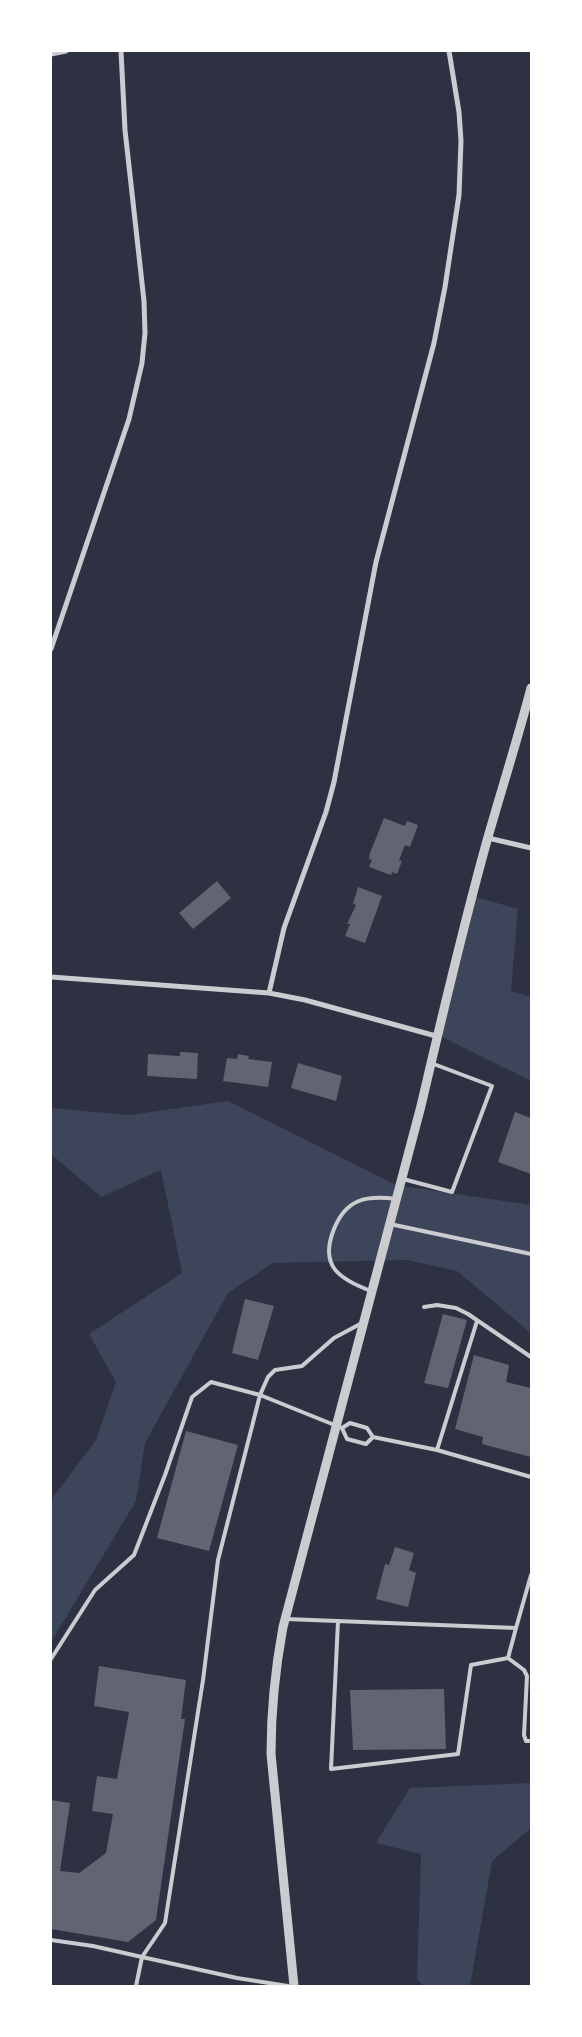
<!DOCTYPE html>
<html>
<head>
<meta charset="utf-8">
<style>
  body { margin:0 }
  #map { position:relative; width:582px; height:2037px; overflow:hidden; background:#2d3142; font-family:Roboto,sans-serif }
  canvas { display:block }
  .frame { position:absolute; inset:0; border:52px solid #fff; pointer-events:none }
</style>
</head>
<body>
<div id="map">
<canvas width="582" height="2037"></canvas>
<div class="frame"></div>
</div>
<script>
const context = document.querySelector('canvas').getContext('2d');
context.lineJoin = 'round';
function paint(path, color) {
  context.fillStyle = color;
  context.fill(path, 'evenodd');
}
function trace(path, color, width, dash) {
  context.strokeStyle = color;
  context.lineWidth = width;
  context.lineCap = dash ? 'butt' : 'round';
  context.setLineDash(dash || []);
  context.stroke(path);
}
const green = new Path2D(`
  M469,895L518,909L511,991L531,997V1081L434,1033Z
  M228,1101L396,1185L531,1205V1333L457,1271L407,1260L273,1263L228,1293L145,1443L136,1501L51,1642V1500L96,1440L116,1382L89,1334L182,1273L161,1170L101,1197L51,1154V1108L129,1115Z
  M531,1783V1828L492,1861L470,1986H423L417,1979L421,1854L376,1843L410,1788Z`);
const building = new Path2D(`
  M384,818L405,826L407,821L418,825L410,847L405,845L399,860L402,861L397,874L392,872L391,875L369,867L372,860L369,859L370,853Z
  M217,881L231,898L193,929L179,913Z
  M358,887L382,896L365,943L345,936L350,924H347L356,905L353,904Z
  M180,1052L198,1053L197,1079L147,1076L148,1054L180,1056Z
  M238,1054L249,1056L248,1059L272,1062L268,1087L223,1081L227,1058L237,1059Z
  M298,1063L342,1076L336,1101L291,1088Z
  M515,1112L531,1118V1174L498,1162Z
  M245,1299L274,1306L258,1360L232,1353Z
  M443,1314L467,1320L448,1388L424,1383Z
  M474,1355L509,1365L506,1382L531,1388V1457L482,1444L483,1437L455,1429Z
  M186,1431L238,1445L209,1551L157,1538Z
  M395,1547L414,1553L409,1570L416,1573L408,1607L376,1599L385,1564L389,1565Z
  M99,1666L186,1680L181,1719H185L156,1920L128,1942L51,1929V1800L70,1803L60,1871L79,1873L106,1853L113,1814L92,1811L97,1776L117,1779L129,1712L94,1706Z
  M444,1689L446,1749L353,1750L350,1690Z`);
const service = new Path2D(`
  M403,1179L452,1192L492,1086L431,1063
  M390,1224L531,1254
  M371,1291C339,1279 319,1266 334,1229C346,1199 366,1195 396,1199
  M424,1307L437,1305L456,1308L468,1314L531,1357
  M342,1428L350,1423L367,1428L373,1437L437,1450L531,1477
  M437,1450L477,1321
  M286,1619L516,1628L531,1575
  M338,1621L331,1769L458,1754L471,1665L508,1658L516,1628
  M508,1658L524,1670L527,1676L524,1735L526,1741H531
  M51,1659L95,1590L134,1555L165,1475L192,1397L211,1382L260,1395L337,1426L342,1428L347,1439L366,1444L373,1437
  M51,1940L93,1946L142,1957L136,1986
  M288,1986L237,1978L142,1957L165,1923L203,1680L218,1560L260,1395L268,1377L275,1370L302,1366L334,1338L362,1323`);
const minor = new Path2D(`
  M51,54L66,51
  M51,649L129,419L142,363L145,333L144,301L125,130L121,51
  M488,838L531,848
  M51,977L269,993L305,1000L436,1036
  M269,993L284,928L326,812L334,782L376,562L434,343L445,287L459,195L461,141L459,112L449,51`);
const tertiary = new Path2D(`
  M294,1986L271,1754C271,1711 275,1670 283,1627L421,1106C442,1016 463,926 488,837C502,788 518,738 531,688`);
paint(green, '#3c4559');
paint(building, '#626471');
trace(service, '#caccd0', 4);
trace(minor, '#caccd0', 5);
trace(tertiary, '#caccd0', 9);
</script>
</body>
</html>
